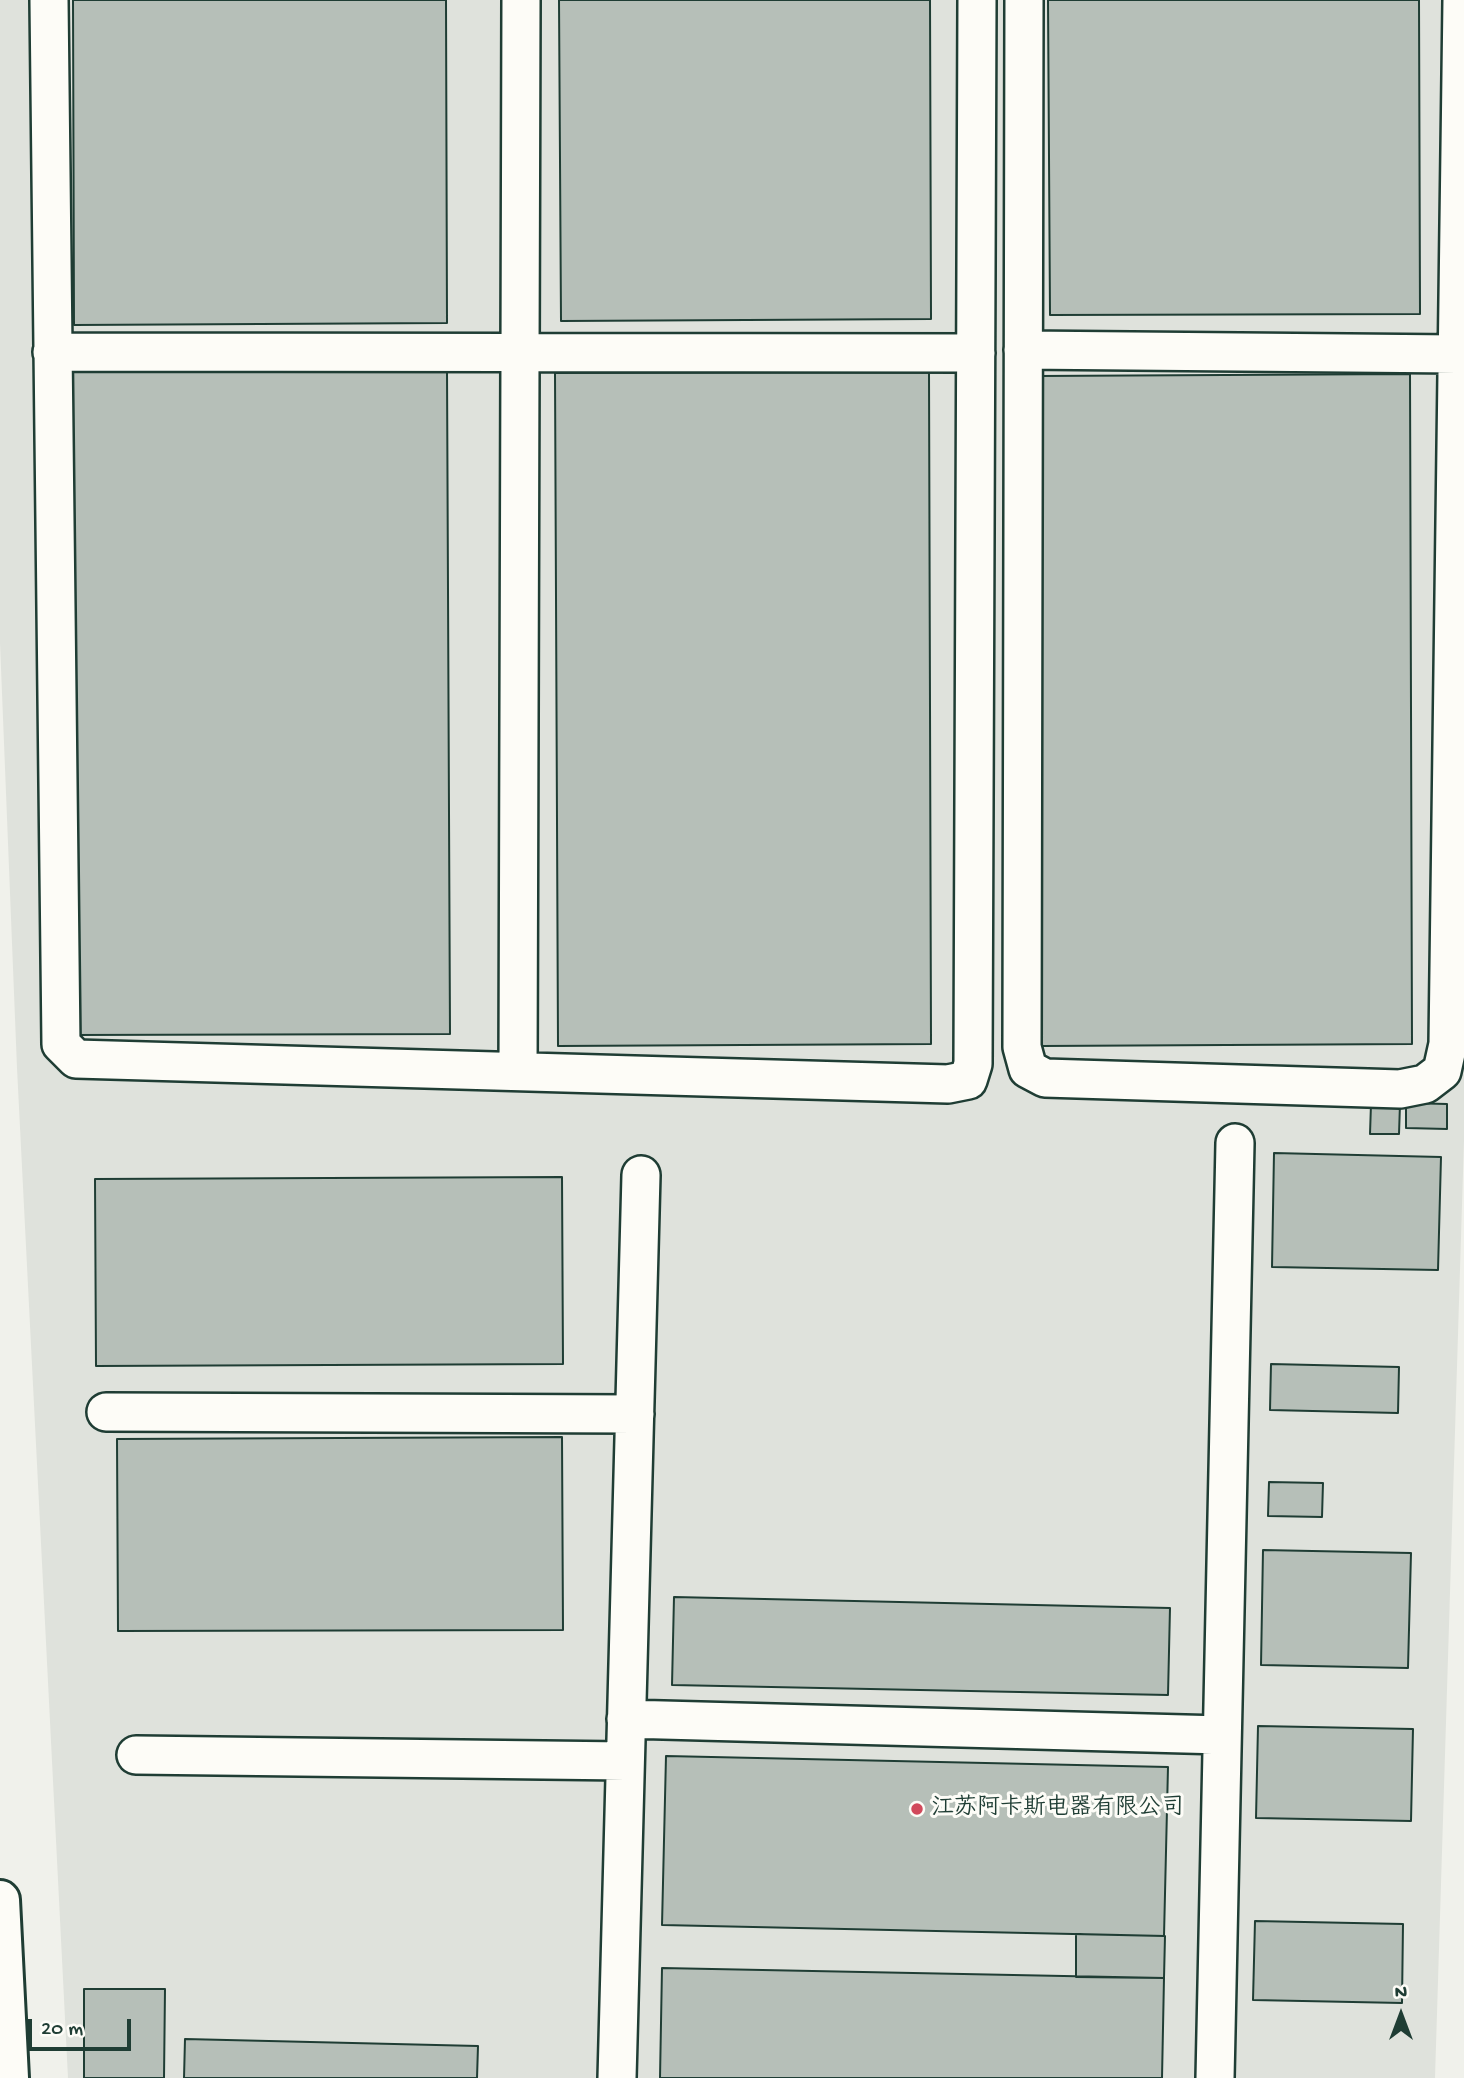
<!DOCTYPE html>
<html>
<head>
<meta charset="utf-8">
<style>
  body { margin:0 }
  #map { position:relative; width:1464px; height:2078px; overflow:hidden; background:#f0f1eb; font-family:"Gochi Hand",sans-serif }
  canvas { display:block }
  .north { position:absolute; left:1366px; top:1980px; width:70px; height:70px; -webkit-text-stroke:5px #fdfcf7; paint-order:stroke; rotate:0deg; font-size:19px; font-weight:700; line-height:28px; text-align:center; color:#1f3d34 }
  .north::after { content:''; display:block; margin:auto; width:24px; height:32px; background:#1f3d34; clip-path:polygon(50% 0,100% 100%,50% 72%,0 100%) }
  .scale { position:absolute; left:28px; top:2019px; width:103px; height:32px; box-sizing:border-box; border:4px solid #1f3d34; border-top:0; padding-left:9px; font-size:21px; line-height:24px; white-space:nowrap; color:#1f3d34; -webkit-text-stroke:5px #fdfcf7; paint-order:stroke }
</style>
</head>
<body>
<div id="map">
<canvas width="1464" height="2078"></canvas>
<div class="north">N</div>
<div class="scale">20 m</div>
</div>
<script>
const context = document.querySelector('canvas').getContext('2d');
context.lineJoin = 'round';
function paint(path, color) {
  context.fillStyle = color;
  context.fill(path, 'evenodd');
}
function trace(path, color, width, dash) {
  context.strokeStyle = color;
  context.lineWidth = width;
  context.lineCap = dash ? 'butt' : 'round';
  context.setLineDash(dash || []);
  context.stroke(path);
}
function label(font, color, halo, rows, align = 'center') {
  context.font = font + ' "Gochi Hand","LXGW WenKai TC",sans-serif';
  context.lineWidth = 6;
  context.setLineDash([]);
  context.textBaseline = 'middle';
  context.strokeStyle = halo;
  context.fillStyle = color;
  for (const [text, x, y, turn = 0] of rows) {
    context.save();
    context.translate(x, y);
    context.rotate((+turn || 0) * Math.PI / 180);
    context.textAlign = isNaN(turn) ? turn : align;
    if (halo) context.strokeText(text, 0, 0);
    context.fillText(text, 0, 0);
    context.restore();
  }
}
const built = new Path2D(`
  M0,0H1464V1140L1435,2078H68L17,1068L0,643Z`);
const building = new Path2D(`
  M73,0H446L447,323L74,325Z
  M559,0H930L931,319L561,321Z
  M1048,0H1419L1420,314L1050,315Z
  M447,369L450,1034L72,1035L69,371Z
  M929,372L931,1044L558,1046L555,373Z
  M1410,374L1412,1044L1042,1046L1039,376Z
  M1406,1103L1447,1104V1129L1406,1128Z
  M1371,1104H1400L1399,1134H1370Z
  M1274,1153L1441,1157L1438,1270L1272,1267Z
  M562,1177L563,1364L96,1366L95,1179Z
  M1271,1364L1399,1367L1398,1413L1270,1410Z
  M562,1437L563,1630L118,1631L117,1439Z
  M1269,1482L1323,1483L1322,1517L1268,1516Z
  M1263,1550L1411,1553L1408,1668L1261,1665Z
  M674,1597L1170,1608L1168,1695L672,1685Z
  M1258,1726L1413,1729L1411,1821L1256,1818Z
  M666,1756L1168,1767L1164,1936L662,1925Z
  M1255,1921L1403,1924L1402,2003L1253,2000Z
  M1076,1934L1165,1936L1164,1978L1076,1977Z
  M662,1968L1164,1978L1162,2078H660Z
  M84,1989H165L164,2078H84Z
  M185,2039L478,2046L477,2078H184Z`);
const minor = new Path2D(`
  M49,0L61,1044L76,1059L948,1084L968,1080L973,1064L977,0
  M1024,0L1022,1047L1028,1069L1045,1078L1400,1089L1425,1084L1442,1071L1448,1044L1462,0
  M1023,350L1457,354
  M52,352L976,353
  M518,1071L521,0
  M106,1412L635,1414
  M626,1719L1222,1735
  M136,1755L625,1761
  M617,2078L641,1175
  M1215,2078L1235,1143`);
const major = new Path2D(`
  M0,1900L9,2078`);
const markers = [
  [917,1809,7,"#d1495b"]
];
const poiNames = [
  ["江苏阿卡斯电器有限公司",931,1809]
];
paint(built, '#dfe2dc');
paint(building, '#b6bfb8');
trace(building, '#1f3d34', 2);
trace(minor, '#1f3d34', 42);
trace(major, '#1f3d34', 44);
trace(minor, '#fdfcf7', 37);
trace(major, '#fdfcf7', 38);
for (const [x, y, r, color] of markers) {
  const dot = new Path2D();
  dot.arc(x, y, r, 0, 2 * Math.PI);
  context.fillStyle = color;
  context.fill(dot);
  trace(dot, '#fdfcf7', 2.5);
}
label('23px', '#1f3d34', '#fdfcf7', poiNames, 'left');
</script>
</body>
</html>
